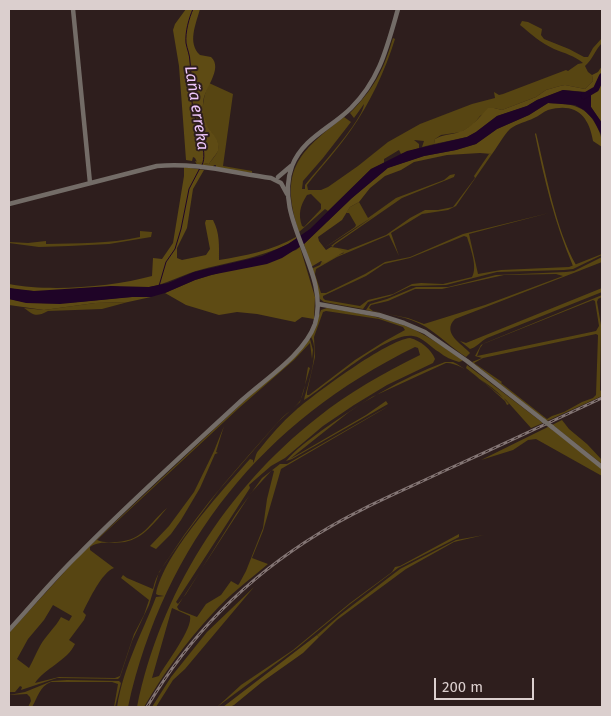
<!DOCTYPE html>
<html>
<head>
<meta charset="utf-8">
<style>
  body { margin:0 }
  #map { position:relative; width:611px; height:716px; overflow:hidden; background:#2e1e1d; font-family:"Fira Sans",sans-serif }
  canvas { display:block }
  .frame { position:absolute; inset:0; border:10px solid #dbcfce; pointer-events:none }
  .scale { position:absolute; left:434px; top:678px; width:100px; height:22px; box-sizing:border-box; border:2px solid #dbcfce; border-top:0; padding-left:6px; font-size:15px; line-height:18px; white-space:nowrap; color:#dbcfce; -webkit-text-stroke:4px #2e1e1d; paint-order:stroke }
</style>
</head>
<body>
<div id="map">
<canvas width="611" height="716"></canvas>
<div class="frame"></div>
<div class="scale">200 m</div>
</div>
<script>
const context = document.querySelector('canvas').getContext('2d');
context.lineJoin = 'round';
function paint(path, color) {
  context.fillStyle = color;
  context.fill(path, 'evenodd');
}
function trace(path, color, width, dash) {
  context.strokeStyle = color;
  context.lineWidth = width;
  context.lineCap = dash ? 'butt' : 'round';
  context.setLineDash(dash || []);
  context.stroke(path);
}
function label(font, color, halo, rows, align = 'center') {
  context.font = font + ' "Fira Sans",sans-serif';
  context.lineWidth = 4;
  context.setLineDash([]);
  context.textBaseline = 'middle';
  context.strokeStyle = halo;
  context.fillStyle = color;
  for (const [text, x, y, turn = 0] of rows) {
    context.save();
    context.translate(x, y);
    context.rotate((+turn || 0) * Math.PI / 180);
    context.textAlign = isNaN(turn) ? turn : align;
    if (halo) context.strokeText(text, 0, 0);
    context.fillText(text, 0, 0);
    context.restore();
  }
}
const green = new Path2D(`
  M522,21L528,22L542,29L541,35L544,39L569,49L584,57H588L593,48L602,38V43C595,50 593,59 585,66L588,72L592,75L593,81L585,89L565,85L560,86L546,90L536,97L502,110L494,108L480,116L473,125L461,132L441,135L435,139L434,144L422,147L424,141L414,140L419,144V148L401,154L399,150L384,159V163L371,169L328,211L325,209L299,232C279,171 297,153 344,117L351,122L323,158L303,181L302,189H305V185C318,169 363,120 364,104L354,118L350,113C374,88 383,72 393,38L395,39C385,71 370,103 351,130C338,149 321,167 307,185L308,190H321L328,187L358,166L388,142L420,124L472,104L495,98L494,92L499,95L503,94L566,70L568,71L578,64L583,63C575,56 564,53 554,49C541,43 531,34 520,25ZM311,194L321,204V209L304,227L302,226C298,214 300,206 307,195Z
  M209,83L233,94L223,166L252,171V173L216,168V165H214L213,167L197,165L195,161L209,164C211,160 217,155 218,150C220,141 213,136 209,129C199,115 203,97 209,83Z
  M489,154H492L456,206L448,210L422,214L391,233L399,256L389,235L337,257L316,269L315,274L321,293H326L365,274L385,262L410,257L463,234L549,213L469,234L478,274L501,270L569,267L602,254V255L573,269L564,270L497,272L446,285L411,286L390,296L368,302L363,309L324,302L320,299L311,269L320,265L322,261L344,253L338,248L348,250L386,235L410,218L425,210H438L453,207L475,178L474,176ZM464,236L467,237C470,247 478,267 472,277L443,284L421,283L412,284L393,294L368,300L360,306L325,300L323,298V296L366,276L384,264L410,258Z
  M455,174L454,177L402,198L334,245L333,247L331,246L336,242L374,216L324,248L355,227L356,225L349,213H346L350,207L359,202L368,218L396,198L444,180L450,175Z
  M140,231L152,232L151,237L109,244L69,246L39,247L9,243V242L28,243L46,241V244C77,243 109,244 140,237Z
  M602,257V262L455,319C441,333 462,344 470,353L466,357C452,348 440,336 426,327C408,316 386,314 366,310L370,304L387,299L416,287H448L496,275L566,272L574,271ZM556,274L563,276L485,305L424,324L408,318L373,311L369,308L371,305L388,301L415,289H442L504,275Z
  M602,288V292L487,338C481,341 476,348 470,349L460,341L466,343Z
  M602,295V297L598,299L597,302L601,325L600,390L602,392V396L547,421L472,362L482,358L475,356L481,345L485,343ZM593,300L595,301L599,326L596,331L477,356L480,348L483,344ZM596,334L598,335L596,395L593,398L582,402L564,412L552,416L547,419L501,383L502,382L474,363L483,358Z
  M128,302L102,309L48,311C36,317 35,316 24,308L44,310L95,303Z
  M327,308C357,313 387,317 415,330C431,338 446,349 462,359V361L459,362C452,360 445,357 439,352C430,347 423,337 413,336C388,331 327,386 304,400C308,384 320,351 311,337L321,310ZM326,311L379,319L403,327L405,330L385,341L355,360L309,395H307V392L315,357L314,337L323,312Z
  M410,338C421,341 431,349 435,359L433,363L387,385L354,405L323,426L285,458L271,466L249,485L250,488L176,602L178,604L186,594L236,514L262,478L280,464H287L378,412L389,406L281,469L263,531L252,558L268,564C249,580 229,595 213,613C186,642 163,674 144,707H137C160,594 226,489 317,418C349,392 384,373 420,355L418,348L415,347C264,421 165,542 128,707H117C124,665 141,636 156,597L164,596L158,595L156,594C164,553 222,491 250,459L253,460V463C256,458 255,454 259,450C270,436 282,422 296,410C316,393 387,340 410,338ZM272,470L274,471L267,499L263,528L246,571L239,584L238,585L231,581L221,595L206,604L197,617L179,610L177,607L251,493ZM172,608L190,616C193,629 166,663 159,676L152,678Z
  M310,339L313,350L312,359L310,343L294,360L239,408L97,540C103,543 110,542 117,542C144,540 149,523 167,508C155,522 144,538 125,542C112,544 101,540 90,547V550L114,568C102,572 89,600 83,612L86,615L84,620L69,640L75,644C67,661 45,668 35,683L59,677L115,678L120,676L134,634L144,615L149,600L121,578L123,575L127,578L153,589C156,574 164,565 172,553C203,505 241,464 278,422C284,415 296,407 300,401C305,392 306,377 308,367L310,368L300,402L279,421L219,490L185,535L159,572L149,605L132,641L120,677L118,679L57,678L21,690L22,687L20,686L15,692H9V633L78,557L257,389L291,360ZM53,605L72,616L69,621L61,617C55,628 46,635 40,646C36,653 33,661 29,668L17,659L28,639L44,620Z
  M445,362H453L457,364C475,376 495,387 509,404L507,405L505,401C492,389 463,362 446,363L372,397L349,412L290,459L366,415L386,401L388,404L292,459L286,461C295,450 309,440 321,431C359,404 401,378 445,362Z
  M467,365L543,423L531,428L506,400L466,368Z
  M562,420L569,429L587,444L602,460V464L554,426L550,428L602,469V476L536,439L528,440L513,450L481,460Z
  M224,426L216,452L218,453L215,454L200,488L181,520L171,534L156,549L150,546L169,526L194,492L214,451Z
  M459,534V537L398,568L349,605L297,648L217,707L241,685L293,650L350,603L392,572L395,567L400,566Z
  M484,535L454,542L406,569L337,620L319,637L317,635L340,615L400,569L456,540Z
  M254,587L185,669L173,680L156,707H152L171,677L207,632Z
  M67,680L119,681L121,683L115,707H114L118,684L112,682H51C39,687 38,697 32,707H28L31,701L30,697L27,694L9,695L25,692L52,681Z`);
const forest = new Path2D(`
  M186,9H200C196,24 187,43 200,55L211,57C224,69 203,89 203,104C202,112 205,120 208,127C212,134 221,140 218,151C216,155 211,160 209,164L197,162L195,158L193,157L192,161L186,160L179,66L173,30L175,24Z
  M602,66V123L591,107V97L587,92L563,90L537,100L527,106L497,116L476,132L467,137L434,144L435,139C443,134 451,135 459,132C472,128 479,117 488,108H494L502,110L536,97L546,90L560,86L565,85L585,89L593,81L592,75L598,72Z
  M548,103C569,104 585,104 596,125C600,133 602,137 602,147L593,141C589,115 575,102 548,110C543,112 539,116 534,118C526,122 518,123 510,129C503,136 498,146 492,154L480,153L447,155L414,162L401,170L385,176L370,188L359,202L350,207L342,220L318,237L319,241L326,250L331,247L338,248L344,252L325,263L321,261L311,267L304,244L352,198L387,168L424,156L456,150L476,144L497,129L529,115Z
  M536,133C546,174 556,230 576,265L573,266C555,224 544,179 535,134Z
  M184,167L204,170L193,189L187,228L177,248V258L182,260L206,255L210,249L205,223L206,220H213C220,233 219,246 219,260C244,256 274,250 296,237L297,239C265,258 231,261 196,271C180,276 166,284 149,287C135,289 121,286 107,287C75,288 41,295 9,288V284C50,292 112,287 152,276L153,258L162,259L173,243L184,176Z
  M300,247L315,297L314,319L302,317L295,322L257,314L237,312L219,315L186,305L165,293L195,280L296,250Z
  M132,297H151L128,302L95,303L44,310L9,305V299C50,308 91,300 132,297Z
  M317,635L319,637L303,653L262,682L234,705L230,707H223Z`);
const water = new Path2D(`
  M563,90L591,93V107L602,123V136L593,119L584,110L575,105L548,103L529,115L497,129L476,144L456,150L424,156L388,168L352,198L304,244L282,258L267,264L211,275L195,280L165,293L151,297H132L60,304L26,303L9,299V288L34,291L111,286L149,287L168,283L194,272L262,256L288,244L310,229L371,169L407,151L467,137L476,132L497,116L527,106L537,100Z`);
const stream = new Path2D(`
  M193,9C189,18 185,32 186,43C187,49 190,55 190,62C192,77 190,93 193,108C195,122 209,152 202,165
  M159,286L166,262L175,249L181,229L189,189L200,168`);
const river = new Path2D(`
  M584,96L596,89L602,76`);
const minor = new Path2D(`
  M73,9L90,183
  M278,177L291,166
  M9,204L157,166C195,162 234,173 271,178L281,183L287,194
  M318,304L379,315L404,323L425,332L467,361L544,421
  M552,427L602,467
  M9,630C32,605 54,578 79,554C131,501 187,451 241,401C265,379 304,355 315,324C331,272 272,220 292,166C303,138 331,128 351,108C380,79 387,47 398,9`);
const rail = new Path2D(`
  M147,707C189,636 248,577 318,534C358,509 402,491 444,471C497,447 550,422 602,398`);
const minorBridge = new Path2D(`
  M544,421L552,427`);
const waterNames = [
  ["Laña erreka",196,108,81]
];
paint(green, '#574512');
paint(forest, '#5e4b14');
paint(water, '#1f0427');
trace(stream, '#1f0427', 1);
trace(river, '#1f0427', 6);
trace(minor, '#736c67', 4.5);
trace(rail, '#837574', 3);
trace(rail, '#2e1e1d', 1, [4]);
trace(minorBridge, '#736c67', 4.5);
label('italic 16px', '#eec6fb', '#2e1e1d', waterNames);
</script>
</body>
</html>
